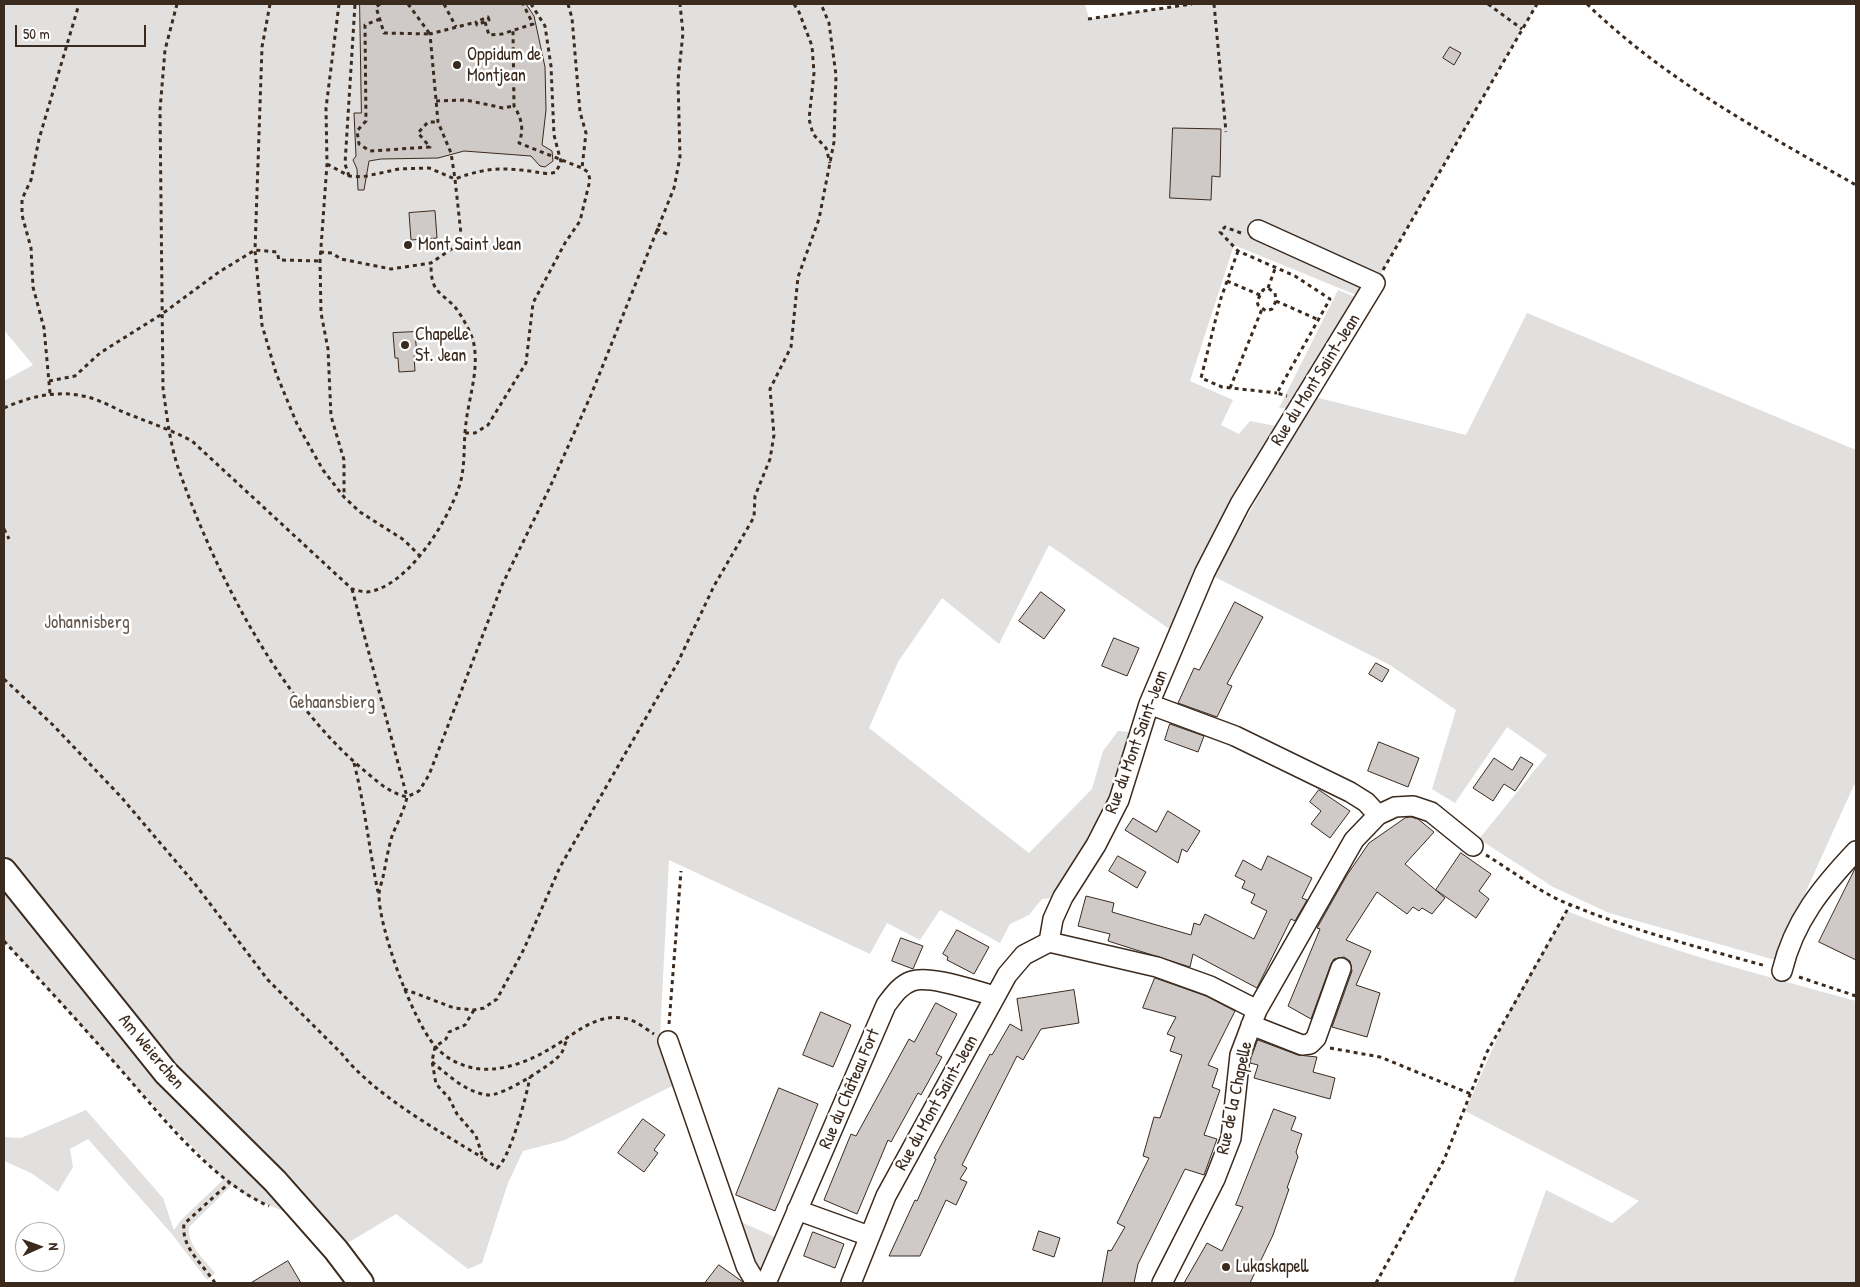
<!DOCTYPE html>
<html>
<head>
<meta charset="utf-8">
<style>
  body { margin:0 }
  #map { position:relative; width:1860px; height:1287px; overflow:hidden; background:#fff; font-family:"Patrick Hand",sans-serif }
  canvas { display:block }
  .frame { position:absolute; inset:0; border:5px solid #3b2a1e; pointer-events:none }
  .north { position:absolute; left:15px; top:1222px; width:50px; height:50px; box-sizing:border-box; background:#fff; border:1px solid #b1aaa5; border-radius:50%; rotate:88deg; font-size:14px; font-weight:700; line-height:20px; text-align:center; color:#3b2a1e }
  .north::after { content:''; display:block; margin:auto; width:18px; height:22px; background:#3b2a1e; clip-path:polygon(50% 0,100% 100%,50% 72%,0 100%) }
  .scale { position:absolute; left:15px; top:25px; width:131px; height:22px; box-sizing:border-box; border:2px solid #3b2a1e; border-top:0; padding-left:6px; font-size:15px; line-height:18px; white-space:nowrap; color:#3b2a1e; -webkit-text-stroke:4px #fff; paint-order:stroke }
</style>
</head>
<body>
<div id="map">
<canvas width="1860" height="1287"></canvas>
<div class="frame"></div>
<div class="north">N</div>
<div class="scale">50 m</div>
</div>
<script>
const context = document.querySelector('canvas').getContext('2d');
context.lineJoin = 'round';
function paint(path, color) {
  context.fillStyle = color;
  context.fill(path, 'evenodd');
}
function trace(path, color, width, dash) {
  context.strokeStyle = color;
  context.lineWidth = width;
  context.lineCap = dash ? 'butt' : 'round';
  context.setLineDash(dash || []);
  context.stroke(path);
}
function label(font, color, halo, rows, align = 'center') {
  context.font = font + ' "Patrick Hand",sans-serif';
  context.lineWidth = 5;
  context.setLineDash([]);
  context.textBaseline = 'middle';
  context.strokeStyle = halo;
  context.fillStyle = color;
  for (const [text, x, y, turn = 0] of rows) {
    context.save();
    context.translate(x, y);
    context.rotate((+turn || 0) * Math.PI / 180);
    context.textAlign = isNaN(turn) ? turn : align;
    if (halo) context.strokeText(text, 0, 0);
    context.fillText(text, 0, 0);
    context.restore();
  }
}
const green = new Path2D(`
  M4,4H1085L1089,19L1192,4H1537L1366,299L1234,245L1190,381L1233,400L1221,425L1239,434L1250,421L1286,428L1178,635L1049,545L999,644L942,598L898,662L869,728L1029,853L1092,789L1103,751L1118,731L1140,733L1096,845L1063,897L1042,899L1029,915L1010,924L1000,943L940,910L920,940L887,923L870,954L669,860L660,1037L676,1084L565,1140L523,1151L508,1183L482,1263L468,1269L396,1214L336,1250L311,1222L248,1197L232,1185L189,1227C187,1245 204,1259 215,1273L207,1280L171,1233L88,1139L70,1149L73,1167L58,1192L31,1173L4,1161V1137L21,1138L86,1110L163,1198L174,1230L181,1220L224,1179C147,1103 78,1020 4,941V381L33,365L4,330Z
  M1338,290L1358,298L1294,409L1279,408Z
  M1527,313L1856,450V785H1854L1775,960L1609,913L1553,887L1479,839L1547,755L1507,727L1455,803L1432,789L1456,710L1390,665L1213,576L1315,397L1466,435Z
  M1567,911C1660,949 1759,974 1856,1001V1283H1513L1546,1190L1612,1223L1639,1201L1465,1111L1511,1007Z
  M737,1220L779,1239L763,1269L754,1268Z`);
const building = new Path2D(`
  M360,4H526L534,16L545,67L546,110L542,145L552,151L553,161L545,167L540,166L531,156L464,151L438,158L381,159L369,161L364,190H358L357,169L353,160L356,156L354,113H361Z
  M1450,47L1461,53L1454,65L1443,58Z
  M1173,128L1221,129L1220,177L1212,176L1211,200L1170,198Z
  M435,211L437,238L411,240L409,213Z
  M415,332L417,356H414L415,371L399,372L398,358H395L393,333Z
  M1041,592L1065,610L1044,639L1019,621Z
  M1235,602L1263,617L1227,684L1232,686L1217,717L1178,703L1194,668L1199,670Z
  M1114,638L1139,648L1127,676L1102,666Z
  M1376,663L1389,670L1382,682L1369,674Z
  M1170,724L1204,736L1198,752L1165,740Z
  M1379,742L1419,758L1408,787L1368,771Z
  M1521,757L1533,764L1515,791L1504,784L1493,801L1473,788L1494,758L1512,770Z
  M1319,790L1350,811L1330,838L1311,824L1321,811L1310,802Z
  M1168,811L1200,831L1187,852L1182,849L1178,863L1125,830L1133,818L1156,832Z
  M1411,817L1418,819L1434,832L1405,864L1445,898L1432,914L1422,908L1419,911L1413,907L1407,914L1377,892L1346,940L1371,951L1356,985L1380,993L1367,1037L1332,1027L1352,971L1350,961L1344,957L1334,959L1331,964L1311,1019L1288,1006L1320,929L1317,928L1347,875L1369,843L1405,818Z
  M1461,853L1491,874L1479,891L1489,899L1476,918L1436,890Z
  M1118,856L1146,872L1137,888L1109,871Z
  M1268,856L1312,878L1302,898L1307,900L1295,921L1291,919L1257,988L1193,954L1190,967L1108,941L1110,934L1078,926L1086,896L1114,903L1112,912L1191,935L1194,923L1200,925L1205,914L1254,939L1267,911L1251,903L1255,894L1242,888L1245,881L1235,876L1243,860L1261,870Z
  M1856,867V960L1819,942Z
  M957,930L989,947L974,974L947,960L948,957L943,954Z
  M901,938L923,946L913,969L892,961Z
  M1155,978L1206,996L1235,1011L1208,1065L1218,1069L1212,1087L1220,1090L1204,1135L1217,1139L1204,1175L1185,1169L1138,1264L1134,1283H1102L1108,1250L1111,1251L1125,1227L1117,1223L1149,1158L1143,1156L1154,1117L1160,1118L1182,1055L1170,1051L1175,1037L1167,1034L1176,1017L1143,1008Z
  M1074,990L1079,1023L1041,1029L1023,1060L1017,1056L962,1165L967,1168L960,1179L967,1182L956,1205L946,1200L920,1256H889L915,1200L917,1201L936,1159L934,1158L990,1054L992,1055L1010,1024L1022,1031L1017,999Z
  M936,1003L957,1014L936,1054L942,1057L921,1095L918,1093L891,1142L888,1140L857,1214L824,1200L851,1134L856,1136L909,1039L914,1042Z
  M821,1012L851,1025L833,1067L803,1055Z
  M1258,1040L1298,1055L1317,1057L1313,1072L1335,1078L1330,1099L1254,1078L1258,1065L1250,1063L1251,1058Z
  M779,1088L818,1104L775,1211L736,1195Z
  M1274,1109L1296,1117L1291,1130L1302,1134L1296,1152L1298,1157L1287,1188L1289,1189L1273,1235L1250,1283H1184L1207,1243L1222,1251L1243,1207L1236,1205Z
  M643,1119L665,1135L654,1150L658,1153L644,1172L618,1153Z
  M1039,1231L1060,1238L1054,1257L1033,1250Z
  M813,1232L844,1244L835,1268L804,1256Z
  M288,1261L301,1283H251Z
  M719,1265L743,1282V1283H705Z`);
const path = new Path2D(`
  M177,4L165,50L160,110L163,388C167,417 170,446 180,473C216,575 281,702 366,772C379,783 390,793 407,797L419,791L429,775L502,585L550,487L591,395L674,188L680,157L678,80L683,33L680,4
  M270,4L262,47L255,250L262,325L276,373L297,424L323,470L344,497L360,512L404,540L420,556
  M339,4L326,108L327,164L320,261L321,313L328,349L331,416L344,460V497
  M380,4L376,7L384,33L430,34
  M408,4L430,34
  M444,4L456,27
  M568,4L572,18L580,112L586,133L582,168
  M794,4L799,12L812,46L814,73L809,119L813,134L826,148L830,163
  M1214,4L1226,132
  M1488,4L1522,29
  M1587,4C1665,80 1762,132 1856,185
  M488,17L489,20L477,25L476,22Z
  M380,19L365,25L366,121L357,131L359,144L370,151L430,147L418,133L428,122H438
  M1088,19L1192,4
  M485,22L489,35L502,34L533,24L523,4
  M436,101L466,100L503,108L514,106
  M327,164L349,176L362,177L399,169L429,168L455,179C492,165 510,168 549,174L556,172L561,162L554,135L551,66L545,26L531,4
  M349,176L345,164L355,4
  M656,229L669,235
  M1241,233L1225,227L1220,232L1238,251L1295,276L1330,299L1277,393L1287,396
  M1238,251L1221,298L1201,378L1222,387L1277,393
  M320,252L332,253L341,259L391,269L431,263L456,246L461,234L455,179L451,153L438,122L430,34L476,22
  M1383,270L1537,4
  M1227,281L1260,295
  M1268,288L1276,266
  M1276,301L1272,309L1266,311L1258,305L1257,301L1263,290L1268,288L1275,293L1276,301L1319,320
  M49,381L75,376L100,353L162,314L219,272L255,250L277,252L279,260L320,261
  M1230,388L1262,309
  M50,393L44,328L33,287L31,248L22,215V199L31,180L39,139L79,4
  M4,408C33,395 65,388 97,400C108,404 118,410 128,414C151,423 171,430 192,441L352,589C357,590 362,592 367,592C408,587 447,522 459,487C466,466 463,444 466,423C469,396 480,368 473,340C469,329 462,316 455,307C447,298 436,293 433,282C431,276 431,269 431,263
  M465,433H475L488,425L526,363L533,303L565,243L580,221L590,180L588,172L582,168L519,143C524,129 522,119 514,106L513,31
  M4,529L9,539
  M352,589L407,797C404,811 397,823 392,836C388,849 386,863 383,877C382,882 379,889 379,895C379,929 413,1021 435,1046C448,1062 472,1071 492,1069C509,1068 531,1060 546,1051C573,1037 596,1009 631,1020C639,1023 647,1030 654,1034
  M4,679L53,725L122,798L195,884L268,980L342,1054C374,1095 439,1131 483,1158
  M354,763C365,806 369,849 378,892
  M1486,855C1514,872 1540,893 1571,905C1634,931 1701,948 1766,966
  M4,941C41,981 78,1021 114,1062C157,1110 209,1180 269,1206
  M1799,977L1856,996
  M404,989L454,1008L474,1010L484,1008L497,999L524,949L560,867L678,662L714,586L754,517L755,496L770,459L774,435L770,389L791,347L798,277L819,219L834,142L836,75L829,23L821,4
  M474,1010L465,1025L449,1032L446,1039L435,1047L432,1061L436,1084L449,1098L457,1114L476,1136L483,1158L497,1168C510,1159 527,1094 530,1077
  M669,1024L681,871
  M1330,1048L1380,1057L1471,1094
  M432,1062C448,1075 467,1093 488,1095C501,1097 552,1065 561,1054C564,1049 566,1041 568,1036
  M215,1283C203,1264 181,1248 184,1224L229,1183
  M1376,1283L1444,1160L1487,1052L1570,905`);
const minor = new Path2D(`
  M1149,704L1235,736L1350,792L1366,802L1378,815
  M1049,942L1053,919L1063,897L1096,845L1119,800L1149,704L1205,572L1240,504L1375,283L1258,230
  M1049,942L1157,967L1210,986L1257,1010
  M1782,971C1794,921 1822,887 1856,851
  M1251,1025L1302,1045L1310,1044L1316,1038L1341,968
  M668,1041L746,1266L755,1281L760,1283
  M797,1210L869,1236
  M766,1283L886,1005C893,996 900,985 912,981C931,975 975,991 995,996
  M851,1283L886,1196L1007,975L1024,955L1049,942
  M1162,1283L1215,1179L1231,1138L1240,1055L1257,1010L1354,840L1378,815L1395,807L1413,806L1431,812L1473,846`);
const major = new Path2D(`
  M4,871L166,1073L275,1181L336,1250L361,1283`);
const markers = [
  [457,65,5,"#3b2a1e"],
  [408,245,5,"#3b2a1e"],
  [405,345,5,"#3b2a1e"],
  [1226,1267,5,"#3b2a1e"]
];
const poiNames = [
  ["Oppidum de",467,55],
  ["Montjean",467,76],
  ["Mont Saint Jean",418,245],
  ["Chapelle",415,335],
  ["St. Jean",415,356],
  ["Lukaskapell",1236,1267]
];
const streetNames = [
  ["Rue du Mont Saint-Jean",1316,380,-58],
  ["Rue du Mont Saint-Jean",1137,742,-70],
  ["Am Weierchen",151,1052,50],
  ["Rue du Château Fort",850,1089,-67],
  ["Rue de la Chapelle",1235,1098,-78],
  ["Rue du Mont Saint-Jean",937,1103,-61]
];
const parkNames = [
  ["Johannisberg",87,623],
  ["Gehaansbierg",332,703]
];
paint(green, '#e2e0de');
paint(building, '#cfcac7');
trace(building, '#3b2a1e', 1);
trace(minor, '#3b2a1e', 22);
trace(major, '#3b2a1e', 28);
trace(path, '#3b2a1e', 3, [4, 4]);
trace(minor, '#fff', 19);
trace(major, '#fff', 24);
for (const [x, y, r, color] of markers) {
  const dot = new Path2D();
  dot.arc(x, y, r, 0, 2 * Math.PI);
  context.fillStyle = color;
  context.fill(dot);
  trace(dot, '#fff', 2);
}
label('18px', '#3b2a1e', '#fff', poiNames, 'left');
label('18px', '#3b2a1e', '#fff', streetNames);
label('18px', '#65584e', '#fff', parkNames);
</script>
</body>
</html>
